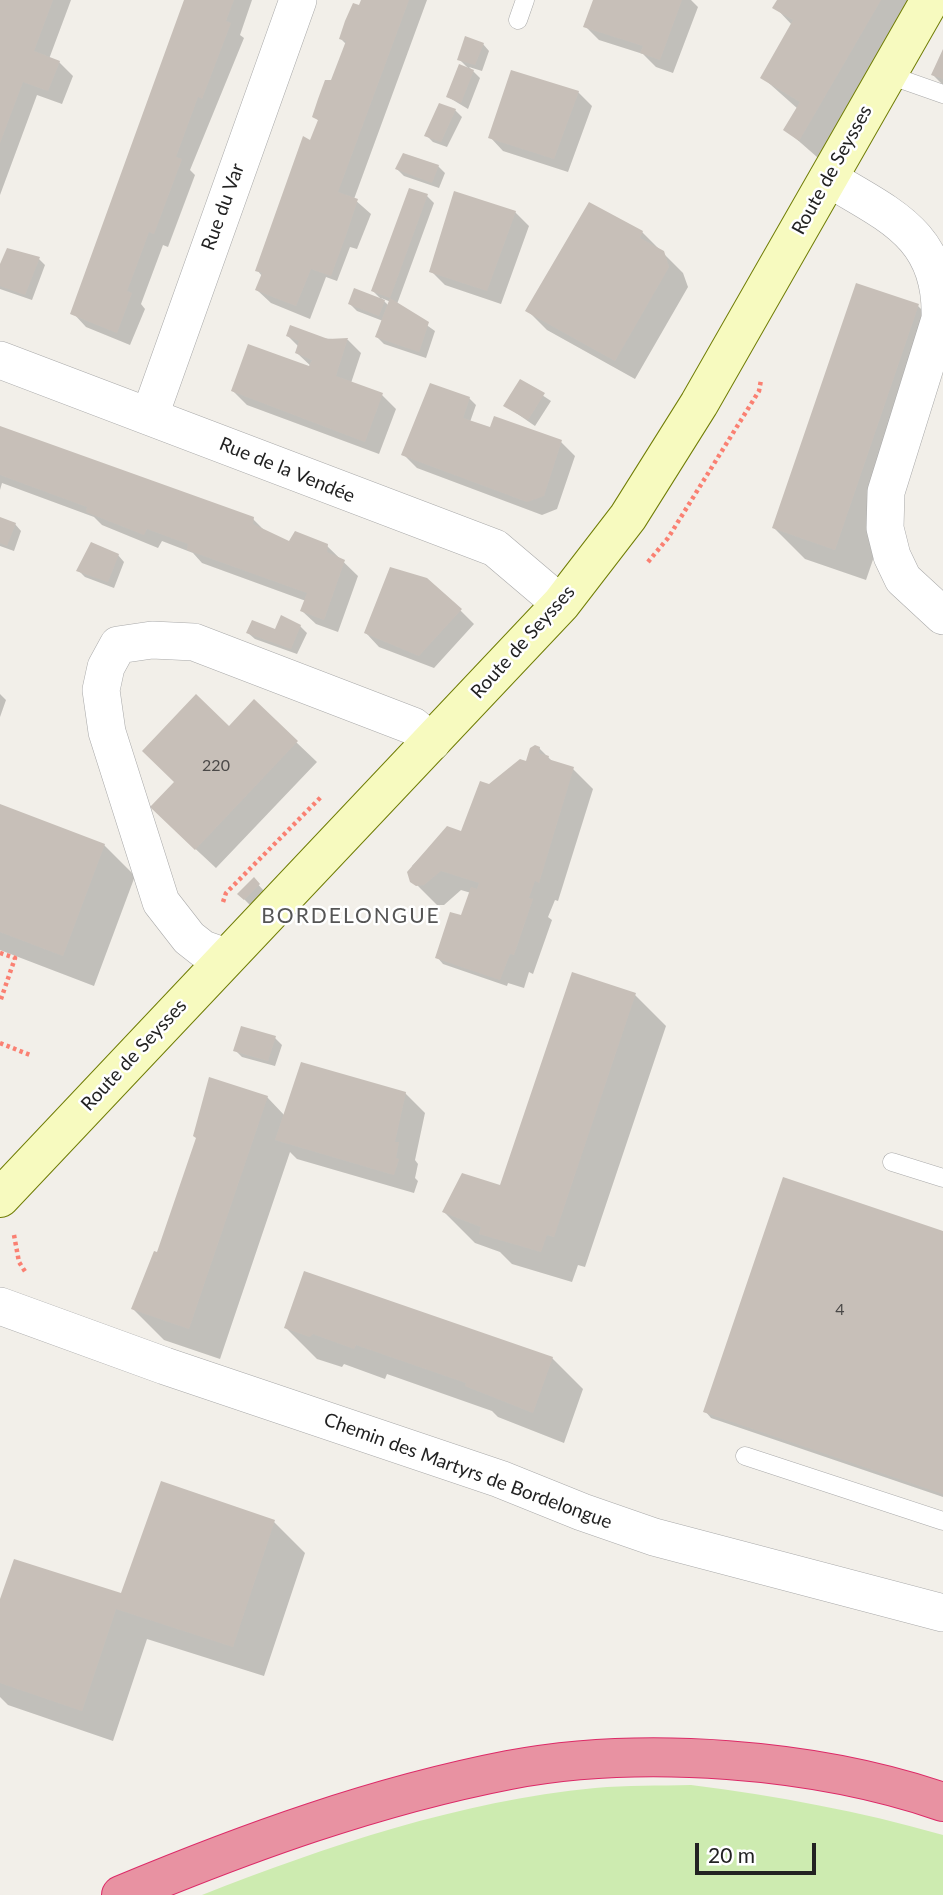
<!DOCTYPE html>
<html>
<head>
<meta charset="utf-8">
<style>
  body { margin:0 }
  #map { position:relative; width:943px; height:1895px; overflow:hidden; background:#f2efe9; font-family:Lato,sans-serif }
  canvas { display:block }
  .scale { position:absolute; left:695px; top:1843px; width:121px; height:32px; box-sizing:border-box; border:4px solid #222; border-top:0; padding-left:9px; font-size:21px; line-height:24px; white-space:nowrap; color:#222; -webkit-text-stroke:5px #fff; paint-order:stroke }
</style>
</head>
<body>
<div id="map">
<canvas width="943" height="1895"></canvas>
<div class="scale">20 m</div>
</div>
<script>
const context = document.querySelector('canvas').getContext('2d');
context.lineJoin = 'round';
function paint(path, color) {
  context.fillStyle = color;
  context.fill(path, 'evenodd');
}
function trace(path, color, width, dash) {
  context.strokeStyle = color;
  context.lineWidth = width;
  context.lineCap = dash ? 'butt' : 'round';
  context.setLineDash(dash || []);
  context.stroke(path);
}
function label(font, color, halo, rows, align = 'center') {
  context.font = font + ' Lato,sans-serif';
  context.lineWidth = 5;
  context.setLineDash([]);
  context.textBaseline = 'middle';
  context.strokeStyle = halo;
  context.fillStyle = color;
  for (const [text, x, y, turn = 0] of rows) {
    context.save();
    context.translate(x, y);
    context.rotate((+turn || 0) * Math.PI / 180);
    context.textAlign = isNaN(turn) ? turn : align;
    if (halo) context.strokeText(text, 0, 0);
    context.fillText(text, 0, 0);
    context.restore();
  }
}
const grass = new Path2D(`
  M691,1785C777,1796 859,1811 943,1835V1895H202C327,1846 460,1801 595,1788C627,1785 659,1786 691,1785Z`);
const shadow = new Path2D(`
  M0,0H71L49,59L59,62L73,76L62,104L37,95L0,195Z
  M186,0H252L240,35L244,38L190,170L195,175L168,247L163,245L141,304L145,309L130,345L86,327L73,313Z
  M363,0H427L354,199L371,214L357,249L350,247L337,281L326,277L310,319L271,303L257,290L262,276L257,270L311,142L319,121L314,116L332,82L347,45L341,39Z
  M595,0H691L698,7L673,73L656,67L643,54L599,40L585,26Z
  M779,0H919L825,164L785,129L798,109L762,77L792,25L775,7Z
  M483,44L489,51L482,71L469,67L480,78L468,109L448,97L470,70L459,59Z
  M943,54V85L933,75Z
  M578,92L592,106L568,172L503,151L490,137Z
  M455,110L462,117L447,147L433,142L426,135Z
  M438,166L445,173L439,188L404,176L397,169Z
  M410,190L427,196L434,203L397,304L435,331L426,358L384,344L377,337L383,321L357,311L350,304L383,301L373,291ZM381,298L391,302L389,306Z
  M515,212L529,226L501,304L445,285L431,271Z
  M642,232L683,273L688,287L635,379L547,330L528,311Z
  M39,259L45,265L32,300L0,289V268Z
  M918,306L943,331V355L866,580L805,559L774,528Z
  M288,336L348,340L361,353L351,383L382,395L396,409L379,454L247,405L233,391L315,370L297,353L299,347Z
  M521,381L551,401L535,426L506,406Z
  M469,398L476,405L470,422L491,429L561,442L575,456L557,509L542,515L417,468L403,454Z
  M0,427L253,519L267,533L290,543L327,546L358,576L338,632L316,624L302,611L306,601L202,563L193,553L162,541L158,548L102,525L94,517L2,483L0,490Z
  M0,519L15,524L21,531L14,551L0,546Z
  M118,555L124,562L114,588L85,577L78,570Z
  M460,610L474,624L434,668L379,647L366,633Z
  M300,626L307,633L297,654L255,639L248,633Z
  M0,694L6,700L0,717Z
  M254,702L317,762L216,868L172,827L229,728Z
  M539,748L553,762L573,769L593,789L558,901L555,900L548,917L552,920L533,974L529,972L524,988L508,983L507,986L443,964L437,957L462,917L471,893L461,890L444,905H437L410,878L412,866L448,828L462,834L489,786L527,763Z
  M0,806L104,845L135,876L94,986L0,950Z
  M254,880L265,892L251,906L239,894Z
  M635,995L666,1026L585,1267L578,1265L572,1282L512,1264L500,1252L475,1243L444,1212L501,1187Z
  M275,1038L282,1045L275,1066L242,1057L235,1050Z
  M405,1093L425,1113L415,1160L418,1164L415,1178L418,1181L414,1193L297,1159L290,1152L220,1359L164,1340L133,1309L158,1254L267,1097L285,1116Z
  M943,1233V1497L711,1418L705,1411Z
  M286,1328L552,1358L583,1389L564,1443L498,1417L492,1411L387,1374L385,1379L344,1364L342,1367L317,1359Z
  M162,1484L274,1522L305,1553L264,1676L147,1639L113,1741L8,1705L0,1697V1605L123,1595Z`);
const building = new Path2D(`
  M0,0H53L34,51L60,61L48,91L23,82L0,143Z
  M184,0H234L226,21L231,23L202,99L198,97L176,157L182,159L154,234L149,232L138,262L127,291L132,293L117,333L70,314Z
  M361,0H409L338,192L358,199L345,238L331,276L311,269L296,306L255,290L262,273L255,271L303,136L310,140L318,120L312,117L318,99L325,80H331L346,41L339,39L345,21L353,3L359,5Z
  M593,0H682L660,60L640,53L643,46L583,27Z
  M777,0H881L799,141L783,130L800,102L760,78L793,20L772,8Z
  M465,36L484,43L475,65L457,60Z
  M943,49V79L931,75Z
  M459,64L474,70L461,103L446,97Z
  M511,70L579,91L554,159L488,138Z
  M439,103L456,109L441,142L424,136Z
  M403,153L439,165L432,183L395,169Z
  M409,188L428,194L390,298L371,291Z
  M454,191L516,211L487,291L429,272Z
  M589,202L643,231L640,238L664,251L669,267L615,361L525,311Z
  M7,248L40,257L25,295L0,286V264Z
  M856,283L919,304L835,550L772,528Z
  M354,288L385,300L379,316L348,304Z
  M390,298L429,322L419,352L375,337Z
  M290,325L328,339L348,338L336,376L383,393L365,442L231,391L248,344L309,366L312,360L295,353L299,341L286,336Z
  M520,379L545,393L528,420L503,406Z
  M430,383L470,397L463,418L490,427L494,416L562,440L544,496L527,502L401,455Z
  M0,426L254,517L253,524L289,541L295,531L328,544L327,552L345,560L324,620L300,611L307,593L187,550L188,544L147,529L144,535L86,512L87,507L0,475Z
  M0,517L16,523L7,546L0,543Z
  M91,542L119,554L108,582L76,571Z
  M390,567L427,578L462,609L419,656L364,633Z
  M281,615L301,625L291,649L246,633L252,620L275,629Z
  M196,694L229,726L254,699L298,741L195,850L150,807L174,782L142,751Z
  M535,745L540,747L539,753L549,756L548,759L574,767L539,883L535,881L529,898L533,899L514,955L510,954L500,980L435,958L450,912L461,915L471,887L477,889L479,883L441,871L424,885L416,886L410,882L407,872L447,826L461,831L480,781L489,784L520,759L526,761L530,748Z
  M0,804L105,844L63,956L0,932Z
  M254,877L260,884L244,900L237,894Z
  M572,972L636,993L554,1237L547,1235L541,1252L479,1234L481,1227L442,1212L462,1173L500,1185Z
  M241,1026L276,1036L268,1061L233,1051Z
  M301,1062L406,1092L395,1142H399L396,1158L399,1159L394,1175L275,1140Z
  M209,1077L268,1096L189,1329L131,1309L154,1251L157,1252L196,1138L193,1136Z
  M783,1177L943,1231V1494L703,1412Z
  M304,1271L553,1357L533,1413L465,1386L466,1383L356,1345L354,1349L313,1334L310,1337L284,1328Z
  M161,1481L275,1520L233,1647L116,1609L82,1711L0,1683V1599L14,1559L121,1593Z`);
const path = new Path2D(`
  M648,562L668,538L759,391L761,380
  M223,902L226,893L321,797
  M0,953L15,958L0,1002
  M0,1043L30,1055
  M14,1235L19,1262L26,1273`);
const service = new Path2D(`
  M518,20L525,0
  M886,74L943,94
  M892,1162L943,1178
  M745,1456L943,1521`);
const minor = new Path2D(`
  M828,178C889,215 943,235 940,319L886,492L885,528L892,556L903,579L943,616
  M0,360L495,548L561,604
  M150,415L298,0
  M226,957L203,949L189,938L161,902L107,732L101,690L106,667L118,645L152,640L194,642L413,726L432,742
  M0,1306L165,1366L500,1479L582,1512L654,1537L943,1613`);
const secondary = new Path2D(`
  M0,1198L561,604L628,517L699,404L930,0`);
const motorway = new Path2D(`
  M121,1895C246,1843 375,1796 509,1770C642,1745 815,1758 943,1802`);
const numberNames = [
  ["220",216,766],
  ["4",840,1310]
];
const streetNames = [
  ["Route de Seysses",832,170,-61],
  ["Rue du Var",223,207,-70],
  ["Rue de la Vendée",287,470,22],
  ["Route de Seysses",523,642,-48],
  ["Route de Seysses",134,1055,-47],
  ["Chemin des Martyrs de Bordelongue",468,1471,20]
];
const neighbourhoodNames = [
  ["BORDELONGUE",351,916]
];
paint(grass, '#cdebb0');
paint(shadow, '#0003');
paint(building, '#c7bfb8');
trace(service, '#a9a9a9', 19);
trace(minor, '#a9a9a9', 38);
trace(secondary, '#707d05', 40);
trace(motorway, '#dc2a67', 40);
trace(path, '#fa8072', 4.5, [3.5, 3.5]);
trace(service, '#fff', 18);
trace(minor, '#fff', 37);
trace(secondary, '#f7fabf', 38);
trace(motorway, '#e892a2', 38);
label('16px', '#4b4948', null, numberNames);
label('19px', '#222', '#fff', streetNames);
context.letterSpacing = '2px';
label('21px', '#555', '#fff', neighbourhoodNames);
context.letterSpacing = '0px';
</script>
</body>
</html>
